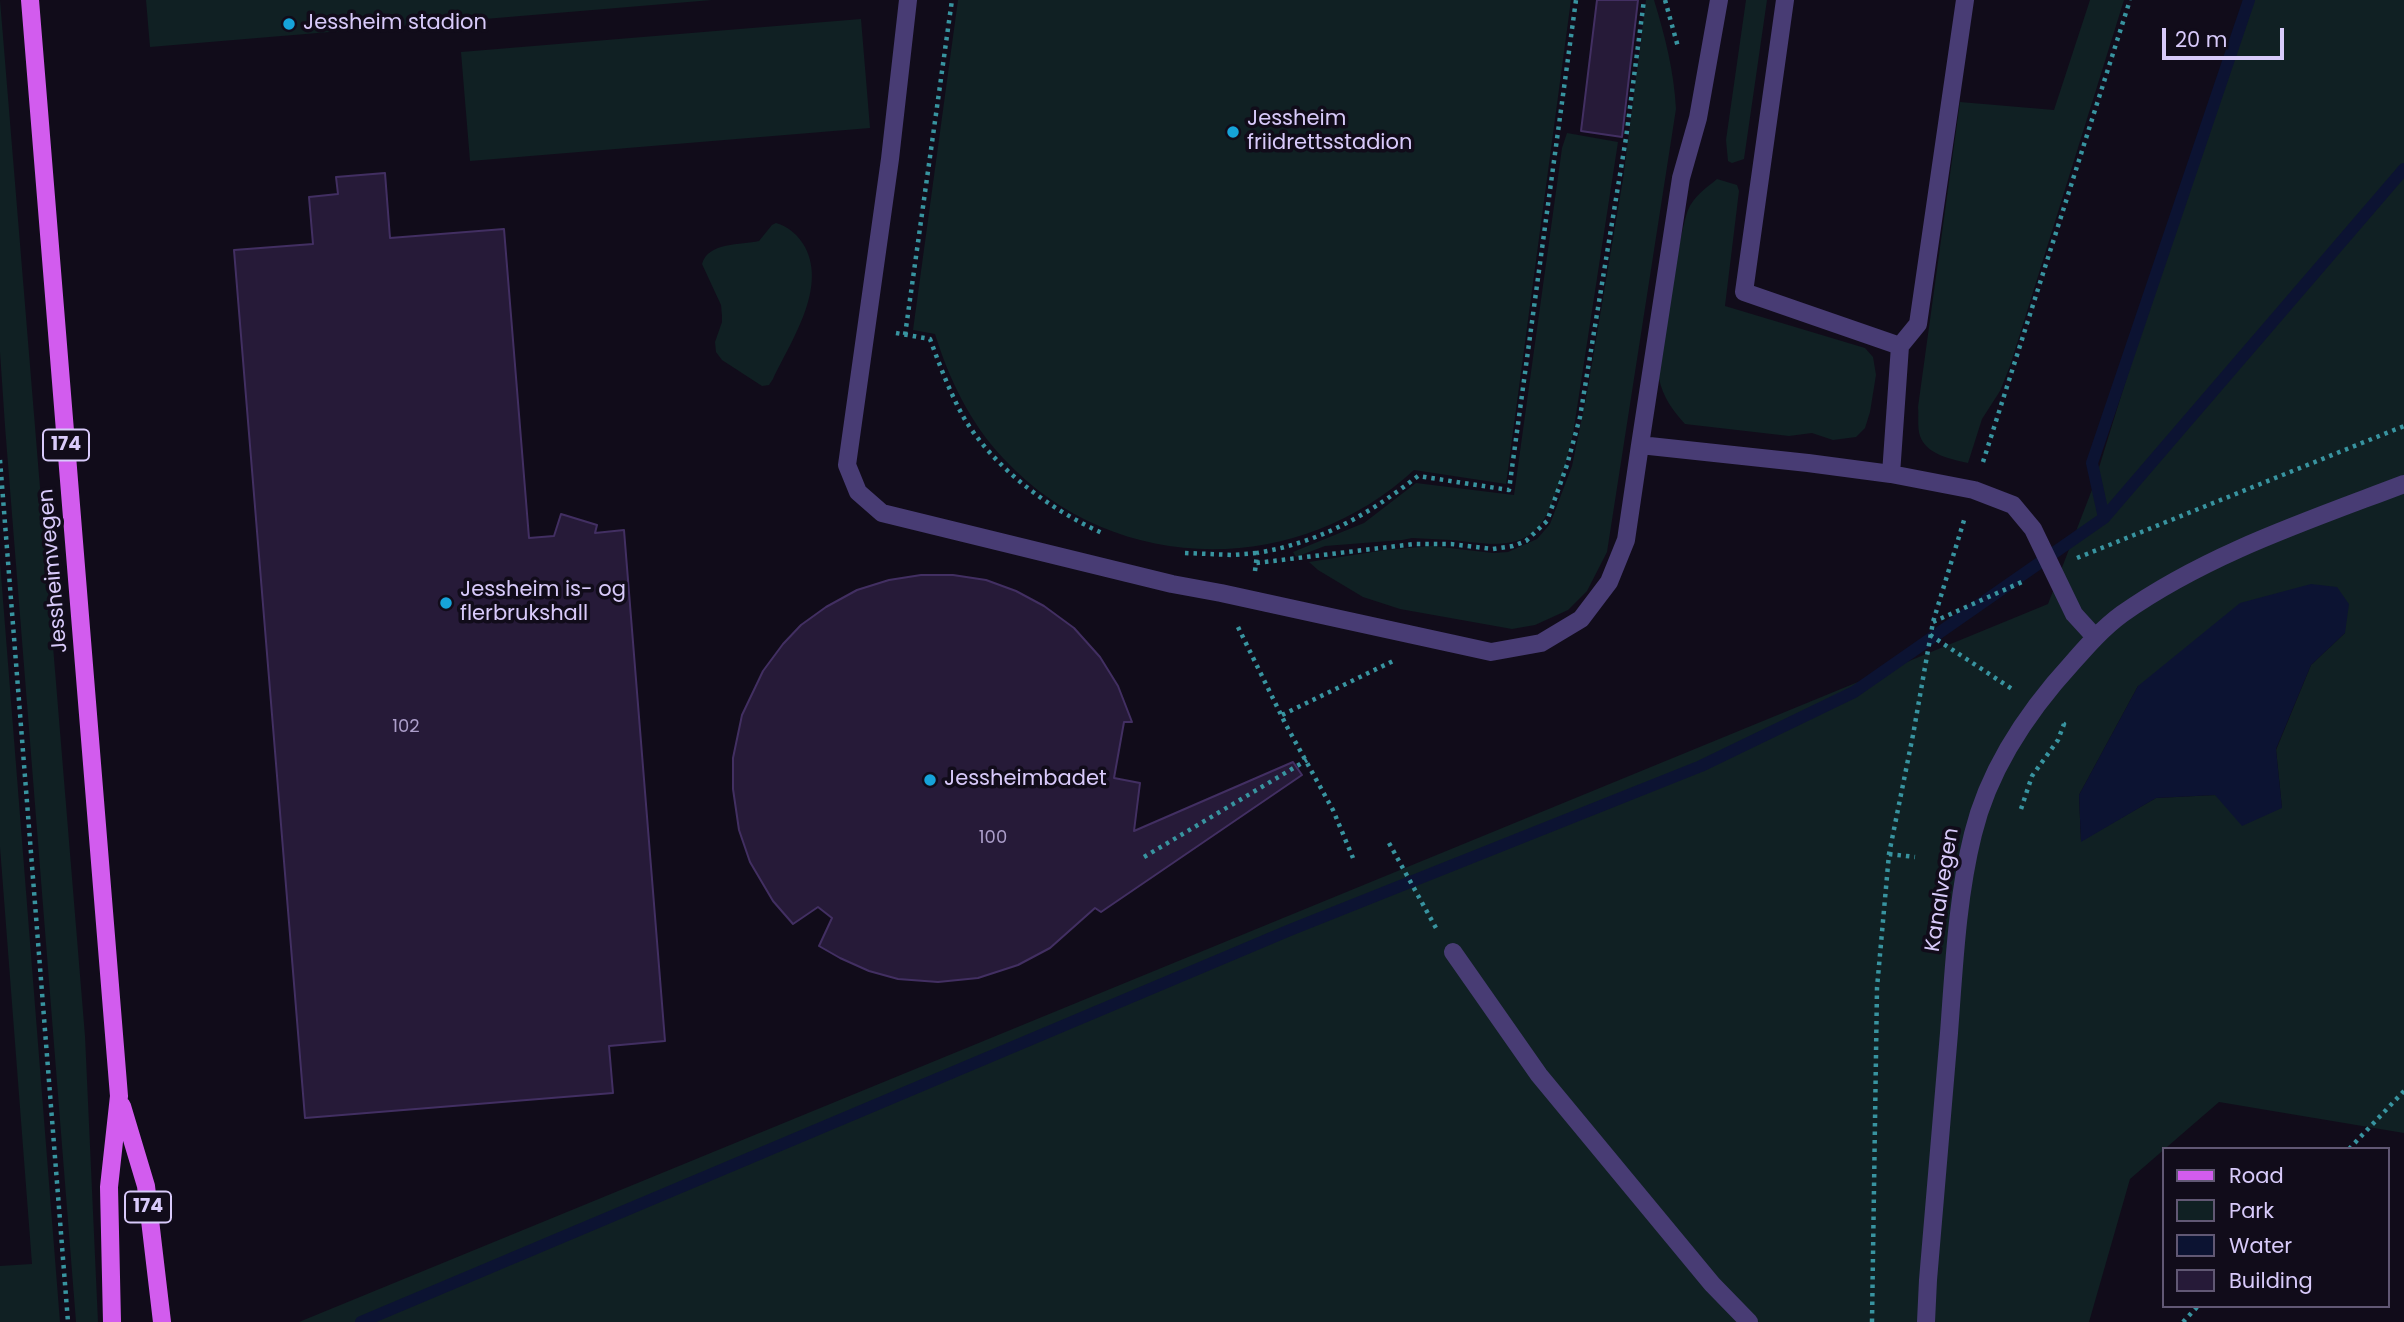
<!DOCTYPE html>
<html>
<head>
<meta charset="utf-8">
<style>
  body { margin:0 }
  #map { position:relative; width:2404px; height:1322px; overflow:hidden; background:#110c1a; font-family:Poppins,sans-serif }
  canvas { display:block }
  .legend { position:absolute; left:2162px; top:1147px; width:228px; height:161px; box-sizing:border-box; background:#110c1a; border:2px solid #615874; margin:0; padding:9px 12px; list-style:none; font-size:21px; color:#d8cafa }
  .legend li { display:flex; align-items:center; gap:14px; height:35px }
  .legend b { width:35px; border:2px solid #615874 }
  .scale { position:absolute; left:2162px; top:28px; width:122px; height:32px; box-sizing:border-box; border:4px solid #d8cafa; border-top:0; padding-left:9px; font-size:21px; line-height:24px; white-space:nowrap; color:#d8cafa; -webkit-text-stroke:5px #110c1a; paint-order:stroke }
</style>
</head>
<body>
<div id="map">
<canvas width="2404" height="1322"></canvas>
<ul class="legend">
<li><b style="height:9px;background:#d25cee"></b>Road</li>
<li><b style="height:19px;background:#102023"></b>Park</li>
<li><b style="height:19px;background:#0c1332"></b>Water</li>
<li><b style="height:19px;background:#261a38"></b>Building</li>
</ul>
<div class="scale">20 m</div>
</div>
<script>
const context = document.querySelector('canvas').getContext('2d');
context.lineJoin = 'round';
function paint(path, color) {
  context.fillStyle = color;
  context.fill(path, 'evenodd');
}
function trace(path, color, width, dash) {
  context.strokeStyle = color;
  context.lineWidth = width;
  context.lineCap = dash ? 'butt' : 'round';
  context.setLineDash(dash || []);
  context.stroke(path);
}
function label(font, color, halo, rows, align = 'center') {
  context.font = font + ' Poppins,sans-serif';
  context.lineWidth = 7;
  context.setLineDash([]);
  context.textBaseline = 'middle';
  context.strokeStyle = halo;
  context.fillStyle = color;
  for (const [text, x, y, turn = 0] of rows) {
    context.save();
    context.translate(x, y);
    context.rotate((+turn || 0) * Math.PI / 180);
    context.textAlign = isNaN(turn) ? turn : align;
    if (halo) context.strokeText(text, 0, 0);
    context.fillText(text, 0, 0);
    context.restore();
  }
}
const green = new Path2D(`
  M0,0L85,1036L98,1322H76L5,426L0,352Z
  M146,0H712L150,47Z
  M958,0H1571L1506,484L1414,470C1297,578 1113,577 1003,458C970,423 949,379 935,334L913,330Z
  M1646,0H1654C1665,36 1674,71 1676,109L1607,552L1587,591L1568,610L1535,625L1512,629L1400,609L1363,597L1318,570L1309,562L1385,550L1432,546L1493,553L1508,552L1537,539L1550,524L1572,466L1587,393L1623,179Z
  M1746,0H1767L1744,159L1732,163L1728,161L1726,140Z
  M2090,0H2124L2010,366L2000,391L1982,419L1968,463C1951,459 1927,455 1920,436C1917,428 1919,415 1918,407L1960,102L2054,110Z
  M2243,0H2404V1133L2219,1102L2130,1179L2089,1322H299L2048,604L2093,487ZM2345,633L2311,665L2276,750L2282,808L2215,795L2156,798L2081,841L2079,795L2138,686Z
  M861,19L870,128L470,161L461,52Z
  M1567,133L1618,142L1573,434C1567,460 1553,519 1531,534C1508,550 1476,542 1451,540C1438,539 1425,539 1412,538L1402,540L1325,546L1296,557L1293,552L1364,523L1416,483L1514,495L1562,148Z
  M1717,179L1737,185L1739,191L1725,306L1865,348L1873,357L1876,375L1870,412L1865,428L1856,437L1833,440L1812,433L1789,436L1685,424C1673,411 1663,397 1659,379C1656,364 1681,227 1688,210C1694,196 1705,189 1717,179Z
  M776,223C788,226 799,236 805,247C827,289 791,341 773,379L769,385L762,386L722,360L716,352L715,342L722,322V316L721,305L702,264C708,242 741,245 759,241L772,225Z
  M0,562L60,1322H0V1266L32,1264L0,847Z`);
const water = new Path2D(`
  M2311,584L2337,587L2349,604L2345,633L2311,665L2276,749L2282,808L2242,826L2215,795L2156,798L2081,842L2079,795L2138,686L2240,603Z`);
const stream = new Path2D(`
  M2104,518L2092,463L2249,0
  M361,1322L1290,930L1701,766L1854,692L2104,518L2404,169`);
const building = new Path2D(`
  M1597,0H1638L1622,137L1581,131Z
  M385,173L390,238L504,229L529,538L554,536L561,514L597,525L595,533L624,530L665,1041L609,1046L613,1093L305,1118L234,250L313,244L309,197L338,194L336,177Z
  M921,575H953L986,580L1016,591L1044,606L1074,628L1100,657L1118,686L1132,722H1124L1114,778L1140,783L1134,831L1293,762L1302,775L1101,912L1095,908L1050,948L1018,965L978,978L938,982L898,979L869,971L840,958L819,946L832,918L818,907L793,924L773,901L750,862L739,830L733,789V758L742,715L763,671L783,644L801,625L826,607L857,590L889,580Z`);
const path = new Path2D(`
  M1665,0L1678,47
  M896,333L930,339C940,366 950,393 964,418C994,468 1049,509 1102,533
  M905,335L952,0
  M0,460L68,1322
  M1983,462L2130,0
  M1185,553L1232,555L1257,553
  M2077,558L2404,426
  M1256,563L1257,553C1321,542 1368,515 1418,476L1509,490L1576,0
  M1255,571L1256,563L1414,544H1451L1493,549L1513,546L1526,541L1547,521L1567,465L1580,417L1626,138L1644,0
  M1933,622L2024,581
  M1238,627L1286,725L1333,810L1353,858
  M1930,635L2012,689
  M1282,715L1393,661
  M2021,809L2032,776L2058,740L2064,724L2060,722
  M1389,843L1436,928
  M1889,854L1915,857
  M1144,857L1307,760
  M2349,1149L2404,1091
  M1872,1322L1877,988L1889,854L1913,735L1933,622L1965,517
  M2183,1322L2198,1306`);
const minor = new Path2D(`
  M908,0L890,159L847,465L858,492L882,513L1172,584L1221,593L1491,652L1541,643L1581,619L1609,582L1626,540L1640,445L1808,463L1891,474L1974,490L2013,505L2033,529L2074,614L2095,637
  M1785,0L1744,292L1900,346
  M1640,445L1681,178L1698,118L1719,0
  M1891,474L1900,346L1918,324L1965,0
  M1453,952L1539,1075L1712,1284L1749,1322
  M1926,1322L1928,1280C1935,1198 1942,1115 1949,1033C1954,967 1957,898 1973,834C1989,768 2028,711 2073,662C2088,645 2103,628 2122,614C2207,554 2307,521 2404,484`);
const major = new Path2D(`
  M30,0L119,1096L109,1187L112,1322
  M122,1106L146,1186L162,1322`);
const markers = [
  [289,24,7,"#16a3d9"],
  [1233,132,7,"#16a3d9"],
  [446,603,7,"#16a3d9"],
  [930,780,7,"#16a3d9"]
];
const numberNames = [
  ["102",406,727],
  ["100",993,838]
];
const shields = [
  [66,445,46],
  [148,1207,46]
];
const shieldNames = [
  ["174",66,445],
  ["174",148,1207]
];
const poiNames = [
  ["Jessheim stadion",303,24],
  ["Jessheim",1247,120],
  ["friidrettsstadion",1247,144],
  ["Jessheim is- og",460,591],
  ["flerbrukshall",460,615],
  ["Jessheimbadet",944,780]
];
const streetNames = [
  ["Jessheimvegen",54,571,-95],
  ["Kanalvegen",1943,890,-81]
];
paint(green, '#102023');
paint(water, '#0c1332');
trace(stream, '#0c1332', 12);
paint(building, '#261a38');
trace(building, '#422f62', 2);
trace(path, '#3894a0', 4.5, [3.5, 5]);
trace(minor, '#483c74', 18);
trace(major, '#d25cee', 18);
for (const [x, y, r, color] of markers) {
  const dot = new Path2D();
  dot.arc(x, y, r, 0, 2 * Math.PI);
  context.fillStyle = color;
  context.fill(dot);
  trace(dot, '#110c1a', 2.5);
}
label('18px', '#ac9eca', null, numberNames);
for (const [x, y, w] of shields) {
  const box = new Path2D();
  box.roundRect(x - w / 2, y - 15.5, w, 31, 5);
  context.fillStyle = '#110c1a';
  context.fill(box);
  trace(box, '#d8cafa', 2);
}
label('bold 19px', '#d8cafa', null, shieldNames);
label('21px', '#d8cafa', '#110c1a', poiNames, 'left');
label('21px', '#d8cafa', '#110c1a', streetNames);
</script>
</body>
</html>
